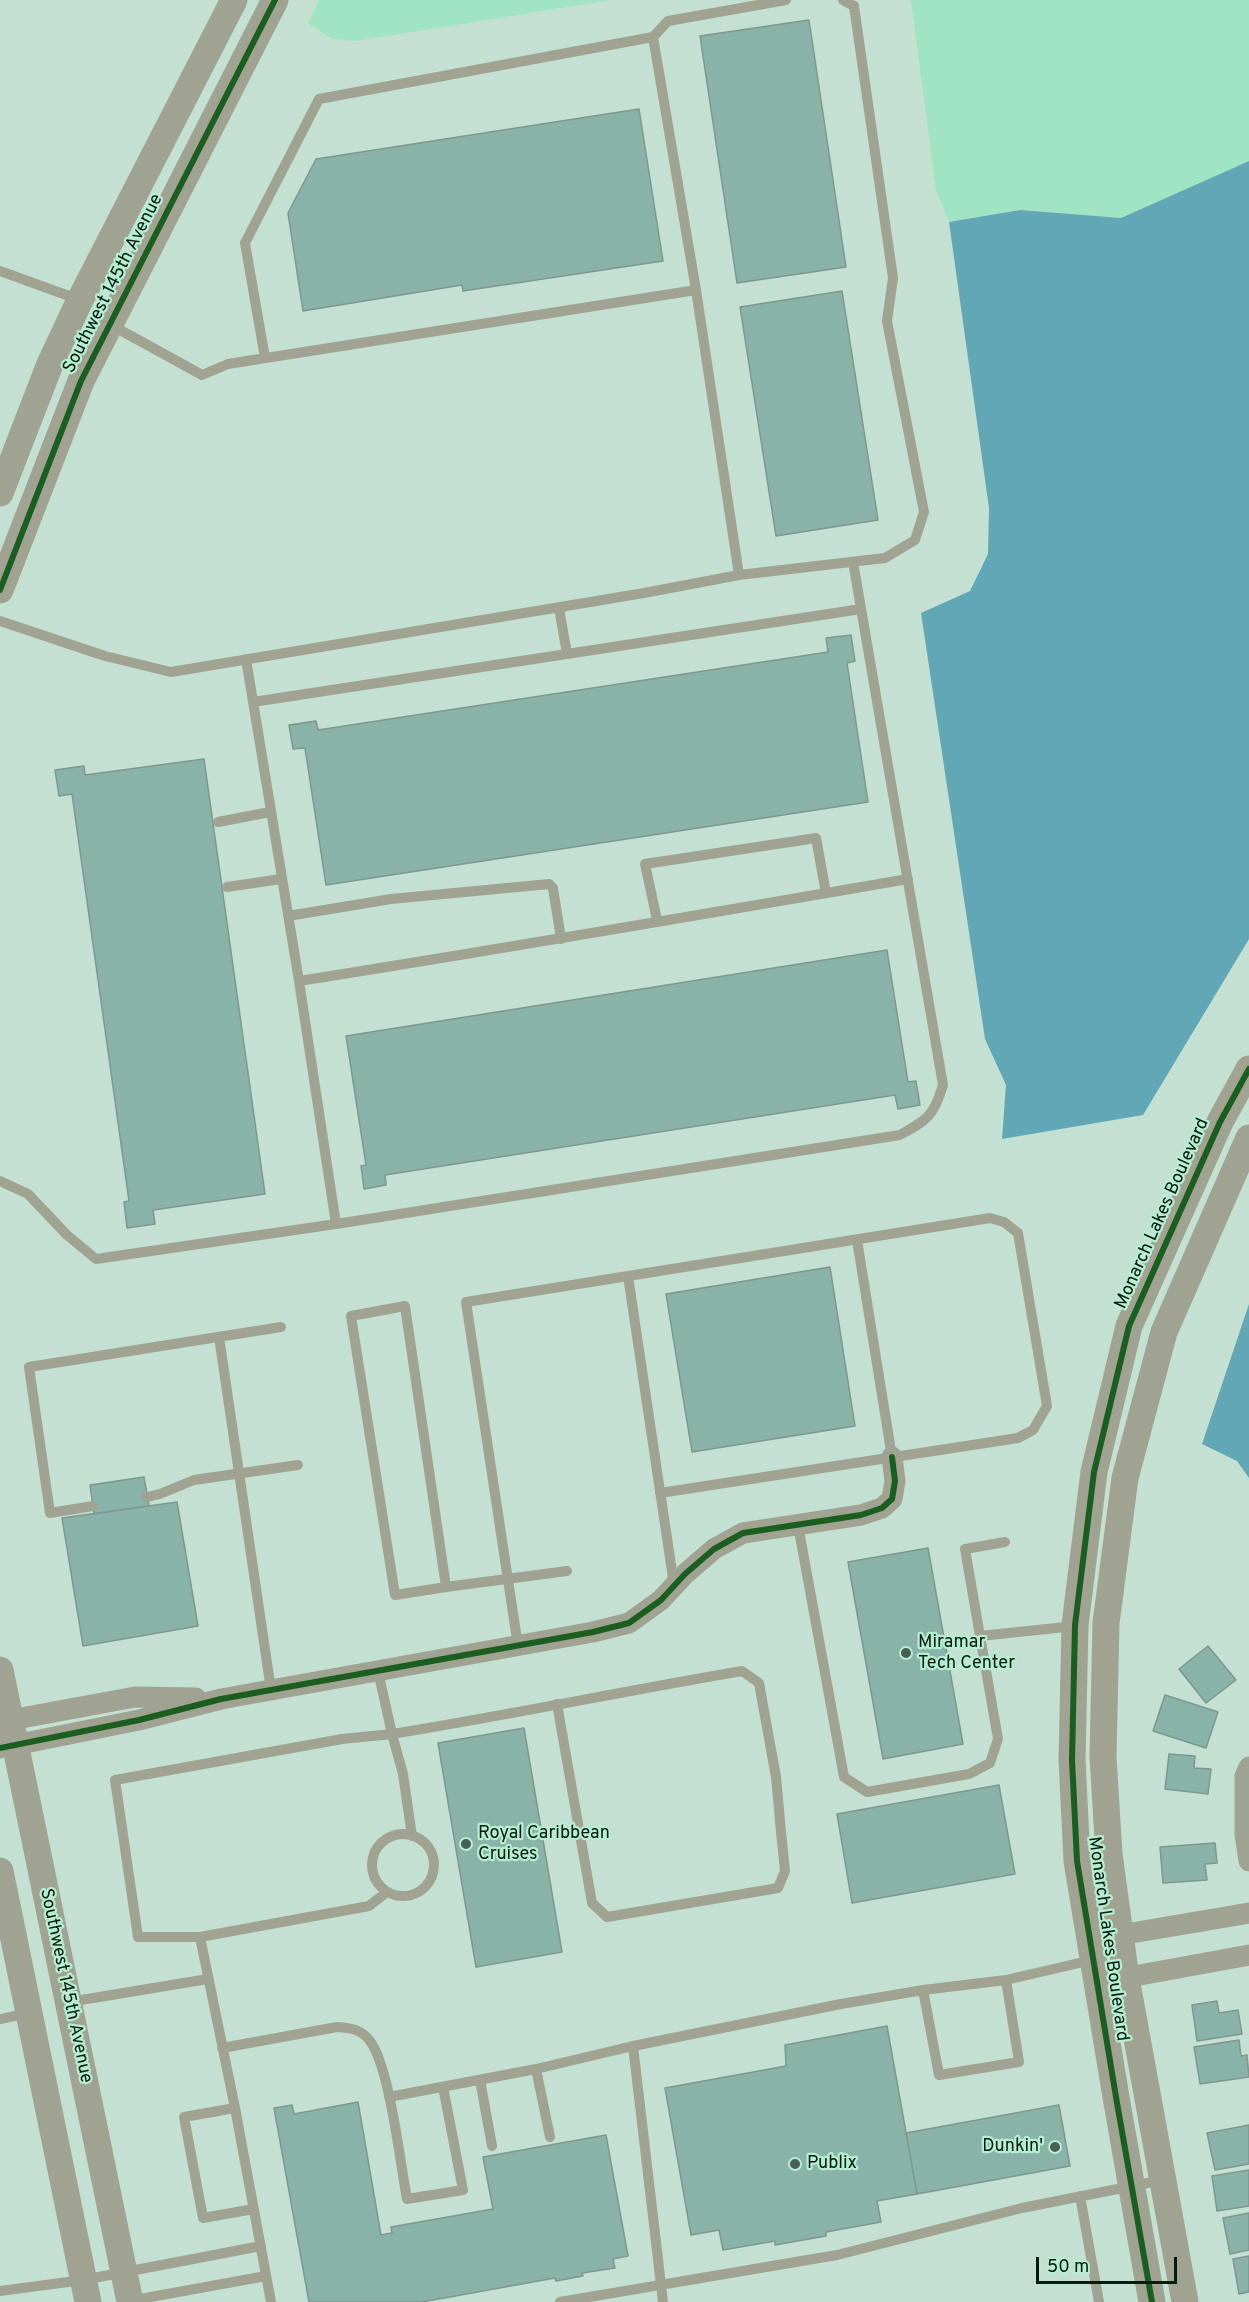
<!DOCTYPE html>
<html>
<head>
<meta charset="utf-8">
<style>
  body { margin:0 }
  #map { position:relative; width:1249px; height:2302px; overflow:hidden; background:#c4e0d2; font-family:Overpass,sans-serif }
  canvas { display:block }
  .scale { position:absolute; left:1036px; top:2257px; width:141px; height:27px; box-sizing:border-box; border:3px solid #051a11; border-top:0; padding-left:8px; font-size:18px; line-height:21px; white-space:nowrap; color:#051a11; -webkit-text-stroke:4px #b7edd1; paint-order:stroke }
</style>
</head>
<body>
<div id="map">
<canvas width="1249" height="2302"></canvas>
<div class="scale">50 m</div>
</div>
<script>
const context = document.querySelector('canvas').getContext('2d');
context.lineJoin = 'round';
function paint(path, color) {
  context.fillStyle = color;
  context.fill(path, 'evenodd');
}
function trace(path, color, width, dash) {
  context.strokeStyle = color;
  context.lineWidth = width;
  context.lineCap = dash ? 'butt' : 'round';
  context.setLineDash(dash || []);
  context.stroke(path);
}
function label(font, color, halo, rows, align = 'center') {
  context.font = font + ' Overpass,sans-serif';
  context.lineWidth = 4.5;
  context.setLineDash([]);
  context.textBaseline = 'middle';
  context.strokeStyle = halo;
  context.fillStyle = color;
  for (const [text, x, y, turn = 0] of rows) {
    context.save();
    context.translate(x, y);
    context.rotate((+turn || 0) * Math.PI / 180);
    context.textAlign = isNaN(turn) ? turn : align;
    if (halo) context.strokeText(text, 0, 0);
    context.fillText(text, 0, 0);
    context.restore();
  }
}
const green = new Path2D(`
  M319,0H611L356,41L332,39L308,23Z
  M911,0H1249V161L1121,218L1020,210L949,222L936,190Z`);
const water = new Path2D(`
  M1249,161V939L1143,1115L1002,1139L1006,1085L985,1039L921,613L970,591L988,554L989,508L949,222L1020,210L1121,218Z
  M1249,1304V1478L1237,1461L1202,1444Z`);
const building = new Path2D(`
  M809,20L846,267L737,283L700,36Z
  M639,109L663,261L463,291L462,285L303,311L288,213L316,159Z
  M842,291L878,520L776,536L740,307Z
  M851,635L855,661L847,663L868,802L326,885L305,748L293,749L289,725L316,721L318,730L828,652L826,638Z
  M204,759L265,1194L153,1210L155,1224L127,1228L124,1202L129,1201L72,794L59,796L55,770L84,766L85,775Z
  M887,950L908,1082L916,1081L920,1105L898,1109L895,1095L385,1175L386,1185L364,1189L361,1166L366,1165L346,1036Z
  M830,1267L855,1426L692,1452L666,1294Z
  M144,1477L149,1506L94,1514L90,1485Z
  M177,1502L198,1626L83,1646L62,1518Z
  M928,1548L963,1744L883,1759L848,1562Z
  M1208,1646L1236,1680L1206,1703L1179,1669Z
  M1165,1695L1218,1712L1206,1748L1153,1731Z
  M524,1728L562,1952L476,1967L438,1743Z
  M1169,1754L1195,1756L1194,1768L1211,1769L1208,1794L1165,1789Z
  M999,1785L1015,1874L852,1903L837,1814Z
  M1215,1843L1217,1863L1205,1864L1207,1880L1163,1883L1160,1847Z
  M1217,2001L1219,2013L1238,2010L1242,2034L1197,2041L1192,2005Z
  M887,2026L917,2194L877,2201L881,2222L826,2232V2236L775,2245V2241L723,2250L719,2230L691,2235L665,2088L786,2066L785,2045Z
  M1239,2040L1241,2056L1247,2055L1249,2077L1200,2084L1194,2047Z
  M358,2102L381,2235L392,2233L391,2227L493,2209L483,2157L606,2135L628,2256L613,2259L615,2268L582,2273L583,2276L556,2281L555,2278L422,2302H309L274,2108L292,2105L294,2114Z
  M1059,2105L1070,2166L917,2194L906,2133Z
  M1249,2125V2164L1215,2170L1207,2133Z
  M1249,2170V2206L1217,2211L1212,2176Z
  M1249,2213V2250L1230,2254L1223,2218Z
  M1249,2256V2292L1239,2294L1233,2259Z`);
const service = new Path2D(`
  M0,271L80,300
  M111,325L202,375L228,364L696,290
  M265,358L245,243L319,99L653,37
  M739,575L696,290L653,37L668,21L786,0
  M559,608L567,654
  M0,621L105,656L171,672L644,593L739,575L885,558L915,540L924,512L887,321L893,278L854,6L843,0
  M246,659L299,981L336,1224
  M253,702L861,609
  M218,822L270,812
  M227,887L281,879
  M288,916L391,899L549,884L553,888L561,939
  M657,920L645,864L816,838L826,893
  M299,981C502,949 705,914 908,879
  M0,1181L28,1194L67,1235L96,1259L336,1224L900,1135C927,1120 934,1116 943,1085L853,562
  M857,1240L892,1457
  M628,1276L674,1585
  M219,1337L271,1690
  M147,1497L160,1494L194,1480L298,1465
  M93,1506L50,1513L29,1367L281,1327
  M798,1525L844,1777L867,1792L969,1774L990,1763L998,1739L980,1636L1075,1626
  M446,1587L395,1595L351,1316L405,1306L446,1587L567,1571
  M980,1636L965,1549L1005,1542
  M518,1646L466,1302L990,1218L1004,1222L1018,1233L1047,1406L1033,1430L1018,1438L660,1493
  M378,1671L392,1734C509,1715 625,1691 742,1671L759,1683L776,1777L781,1832L785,1871L778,1888L607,1917L592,1903L557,1704
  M372 1865a31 31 0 1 1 62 0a31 31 0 1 1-62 0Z
  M200,1937H138L115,1780L342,1739L392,1734L403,1774L412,1836
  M923,1990L939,2075L1019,2062L1006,1980
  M69,2002L208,1979
  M0,2019L29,2013
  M633,2046L841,2004L923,1990L1006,1980L1092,1960
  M222,2048L337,2027C351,2028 361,2029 370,2041C390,2068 400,2163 407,2199L463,2190L443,2087
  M536,2069L550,2137
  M480,2080L492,2146
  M389,2097L536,2069L633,2046L663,2302
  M235,2108L184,2117L203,2218L254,2209
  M1080,2196L1099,2302
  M0,2291L83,2280L261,2246
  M129,2301L266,2276
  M271,2302L235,2108L200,1937L369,1906L387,1892
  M560,2302L837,2255L1022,2208L1163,2180`);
const minor = new Path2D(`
  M0,1722L135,1697L196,1698
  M0,1748L139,1720L221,1699L593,1632L629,1623L661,1600L685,1574L714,1549L743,1533L861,1515L882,1508L892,1499L895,1481L892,1457
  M1249,1767L1245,1776V1834L1249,1861
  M1090,1940L1249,1913
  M1096,1983L1249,1955`);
const tertiary = new Path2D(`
  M0,493L50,364L80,300L234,0
  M0,590L81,381L275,0
  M0,1670L130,2302
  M0,1871L88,2302
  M1152,2302L1117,2103L1077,1861L1072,1760L1075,1625L1094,1472L1129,1326L1220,1122L1249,1069
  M1185,2302L1126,1978L1109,1854L1103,1757L1106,1623L1125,1478L1164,1332L1249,1138`);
const cycleway = new Path2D(`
  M0,590L81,381L275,0
  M0,1748L139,1720L221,1699L593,1632L629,1623L661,1600L685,1574L714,1549L743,1533L861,1515L882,1508L892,1499L895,1481L892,1457
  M1152,2302L1117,2103L1077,1861L1072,1760L1075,1625L1094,1472L1129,1326L1220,1122L1249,1069`);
const markers = [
  [906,1653,6,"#485f55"],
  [466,1844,6,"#485f55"],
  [1055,2147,6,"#485f55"],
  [795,2164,6,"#485f55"]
];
const streetNames = [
  ["Southwest 145th Avenue",114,284,-63],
  ["Monarch Lakes Boulevard",1163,1214,-66],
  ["Monarch Lakes Boulevard",1107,1939,82],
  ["Southwest 145th Avenue",65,1986,78]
];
const poiNames = [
  ["Miramar",918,1643],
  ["Tech Center",918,1664],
  ["Royal Caribbean",478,1834],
  ["Cruises",478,1855],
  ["Dunkin'",1043,2147,"right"],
  ["Publix",807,2164]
];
paint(green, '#a0e4c3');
paint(water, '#62a7b5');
paint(building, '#89b2a8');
trace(building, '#7e978f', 1.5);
trace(service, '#a0a391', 10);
trace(minor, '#a0a391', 21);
trace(tertiary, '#a0a391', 27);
trace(cycleway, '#1b5e20', 6);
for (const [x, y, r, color] of markers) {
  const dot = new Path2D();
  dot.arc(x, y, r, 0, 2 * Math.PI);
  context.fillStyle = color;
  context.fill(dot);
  trace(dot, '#b7edd1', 2);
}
label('18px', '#051a11', '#b7edd1', streetNames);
label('18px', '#051a11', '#b7edd1', poiNames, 'left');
</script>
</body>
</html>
